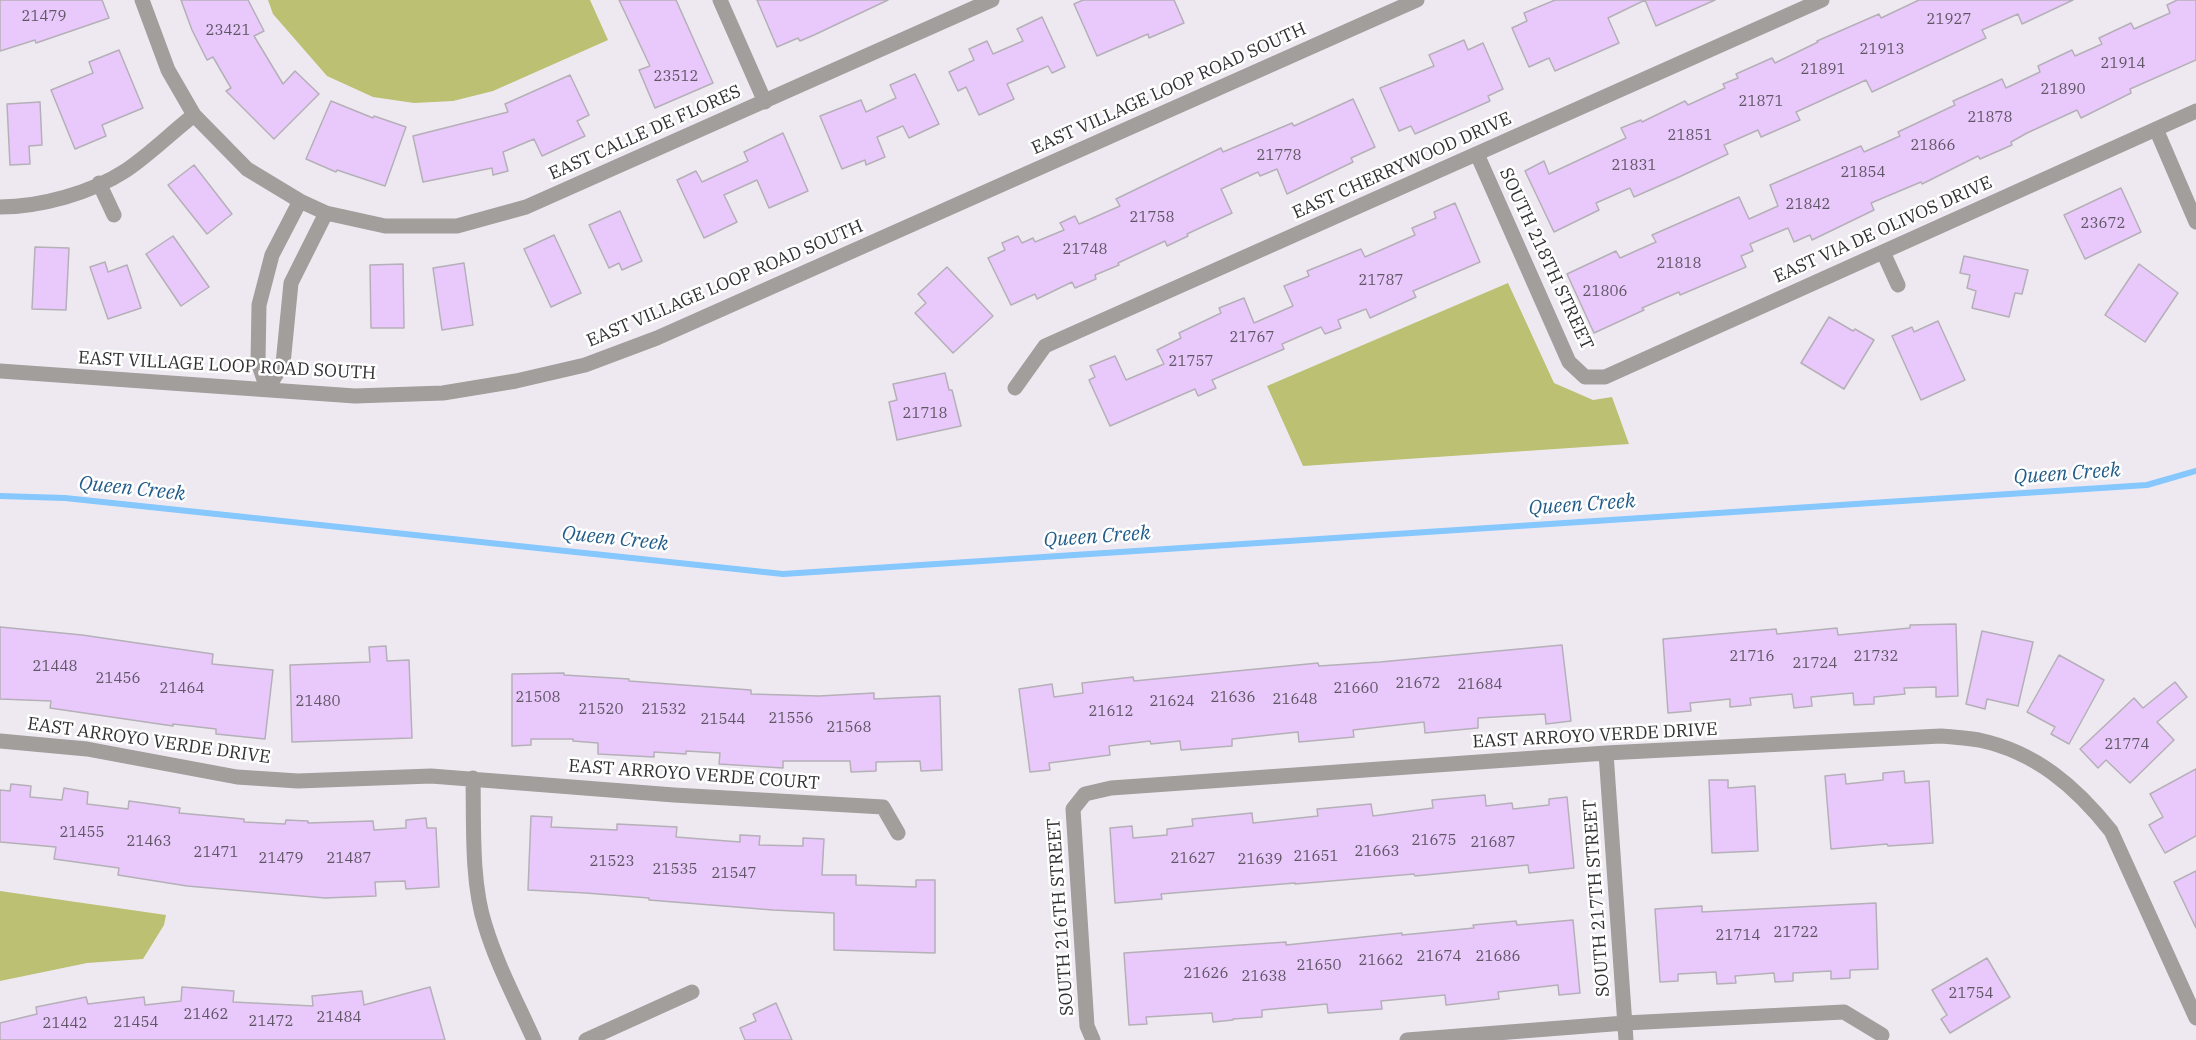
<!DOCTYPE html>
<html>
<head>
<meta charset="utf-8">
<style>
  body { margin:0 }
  canvas { display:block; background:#eee9f1 }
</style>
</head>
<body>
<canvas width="2196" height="1040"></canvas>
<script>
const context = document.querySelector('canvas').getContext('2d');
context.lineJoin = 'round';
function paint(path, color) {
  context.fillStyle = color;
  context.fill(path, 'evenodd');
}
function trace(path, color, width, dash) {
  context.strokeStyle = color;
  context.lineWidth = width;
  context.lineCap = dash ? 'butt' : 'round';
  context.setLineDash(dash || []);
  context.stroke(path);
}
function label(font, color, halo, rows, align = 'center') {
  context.font = font + ' "IBM Plex Serif",serif';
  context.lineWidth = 5;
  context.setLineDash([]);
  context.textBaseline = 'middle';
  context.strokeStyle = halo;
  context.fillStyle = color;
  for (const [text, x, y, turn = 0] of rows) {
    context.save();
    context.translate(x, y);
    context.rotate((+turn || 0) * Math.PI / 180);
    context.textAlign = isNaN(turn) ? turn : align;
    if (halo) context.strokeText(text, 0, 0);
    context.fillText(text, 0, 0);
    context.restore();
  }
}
const green = new Path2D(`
  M268,0H590L608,40L493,91L453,101L414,103L373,97L327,76L273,14Z
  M1508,283L1554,383L1593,400L1612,397L1629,444L1303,466L1267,386Z
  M0,891L166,915L164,925L143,959L87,963L0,981Z`);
const stream = new Path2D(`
  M0,496L65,498L783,574L2147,485L2196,471`);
const building = new Path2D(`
  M0,0H102L109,18L36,43L35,40L0,51Z
  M181,0H248L264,31L254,36L283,84L295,71L319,94L274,139L226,91L231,88L213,57L207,60L192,30Z
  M619,0H676L713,83L655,108L639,70L650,66Z
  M757,0H888L814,35L800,41L798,38L777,47Z
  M1083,0H1174L1184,23L1149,38L1148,34L1097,56L1074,4Z
  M1555,0H1715L1656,26L1645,0L1608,18L1619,43L1555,71L1549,58L1529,67L1512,28L1527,21L1524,13Z
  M1919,0H2073L2022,24L2018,14L1982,30L1986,38L1872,92L1866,80L1796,112L1800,120L1761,137L1758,130L1724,145L1728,154L1679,177L1634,197L1630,188L1596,203L1599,210L1554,232L1525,171L1544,161L1549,174L1626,138L1621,128L1641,120L1642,122L1685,101L1688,105L1725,88L1723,84L1738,78L1736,74L1772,58L1775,63L1818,42L1817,41L1879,14L1881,18Z
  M2177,0H2196V60L2130,89L2131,93L2081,118L2077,110L2027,133L2011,142L2012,145L1980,159L1978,156L1922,184L1921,182L1871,203L1874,210L1812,240L1810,235L1794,242L1788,228L1750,244L1753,251L1741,256L1746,267L1680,295L1679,292L1642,308L1644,310L1594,333L1567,274L1616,251L1620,258L1656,242L1652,235L1739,197L1749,219L1778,206L1770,185L1861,146L1864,152L1900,136L1898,132L1955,105L1953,101L2002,79L2006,88L2040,72L2038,66L2072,50L2075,56L2102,44L2099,38L2131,23L2134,29L2170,13L2167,5Z
  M1042,17L1065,67L1052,73L1048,66L1007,84L1014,99L979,115L966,87L958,91L949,72L974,60L969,49L987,41L993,54L1023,41L1017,29Z
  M1464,40L1468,50L1483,43L1503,89L1488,96L1490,101L1415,134L1411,126L1399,131L1380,88L1434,66L1429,55Z
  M119,50L143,108L102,125L106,136L75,149L51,90L93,73L89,62Z
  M915,74L939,124L909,138L903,126L877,137L885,157L866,165L865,160L842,169L820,116L861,100L866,112L896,98L890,85Z
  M570,75L589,115L577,121L585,136L542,156L534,139L503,152L508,171L493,175L492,168L423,182L413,136L508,112L505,104Z
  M1353,99L1375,147L1351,158L1353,162L1287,194L1277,169L1260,176L1258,172L1221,189L1232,213L1187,234L1188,236L1167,246L1165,241L1118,263L1119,265L1095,275L1096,279L1075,288L1072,282L1037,299L1035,294L1011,305L988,258L1005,250L1002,243L1018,236L1022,243L1033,238L1035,242L1064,230L1060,223L1075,216L1079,224L1120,206L1116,199L1221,148L1223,152L1292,123L1294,126Z
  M331,101L373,118L374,116L406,127L385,186L337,170L336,172L306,159Z
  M40,102L42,145L29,146L30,164L10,165L7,104Z
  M783,133L808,191L769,208L757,180L724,195L737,222L704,238L677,180L696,171L702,182L748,161L744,152Z
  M194,165L232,214L207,234L168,185Z
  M2121,188L2141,232L2085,259L2064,215Z
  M1455,203L1480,262L1413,291L1416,297L1370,318L1366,309L1338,320L1341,328L1325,334L1321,327L1282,344L1284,349L1212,380L1216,388L1198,396L1195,389L1110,426L1089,380L1095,377L1090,366L1115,356L1126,380L1164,364L1157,350L1181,338L1179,333L1221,313L1219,308L1244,298L1254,323L1293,306L1284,286L1309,276L1307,271L1361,249L1365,257L1415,235L1412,228L1436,218L1434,212Z
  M620,211L642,261L622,270L619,263L609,268L589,225Z
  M554,235L581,293L551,307L524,249Z
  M173,236L209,287L181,306L146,254Z
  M35,247L69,248L66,310L32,309Z
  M1964,256L2028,270L2022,294L2015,293L2009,317L1972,308L1976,291L1967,288L1970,275L1960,273Z
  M105,262L108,272L127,265L141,308L108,319L90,267Z
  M464,263L473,325L442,330L433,268Z
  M403,264L404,328H371L370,265Z
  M2139,264L2178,293L2145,342L2105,315Z
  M947,267L993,316L953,353L915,313L926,303L918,294Z
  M1829,317L1853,331L1855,329L1874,340L1844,389L1801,363Z
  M1938,321L1965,380L1921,400L1892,336L1912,327L1914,332Z
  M945,373L949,390H952L961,426L897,440L889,402L897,400L893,384Z
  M1956,624L1958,696L1936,697V687L1904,688L1905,694L1874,697V704L1854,705L1853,693L1811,697L1812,706L1794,708L1792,694L1750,698L1751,705L1730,707V699L1690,703L1691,711L1668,713L1663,639L1776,629L1777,634L1837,628L1838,635L1910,628V625Z
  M0,627L82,635L213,654L212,664L273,670L265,739L216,734V729L173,724V726L50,708L51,701L0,699Z
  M1982,631L2033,642L2018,706L1987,699L1985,709L1966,704Z
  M1562,645L1571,721L1546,724L1545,714L1478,718V728L1425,733L1424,722L1353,730L1354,737L1299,742L1298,732L1232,739V746L1181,750L1180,741L1151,744L1150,741L1109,746L1110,755L1049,763L1050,770L1030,772L1019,689L1052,684L1054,697L1083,693L1082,683L1133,677L1134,681L1318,663L1319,666L1380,662Z
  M386,646L387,661L409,660L412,738L292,742L290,665L370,662L369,647Z
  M2059,655L2104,680L2069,744L2051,734L2055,727L2027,712Z
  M564,673V675L629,679V681L751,690V694L819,696L874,693V699L940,696L942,770L921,771L920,761L876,762V771L851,772L850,761H783V768L719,764L720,753L686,751V754L654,752V757L598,754V743L573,741V739H531V745L512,746V674Z
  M2175,682L2187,697L2157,722L2174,740L2130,783L2106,760L2098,768L2080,749L2134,698L2143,708Z
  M2196,769V836L2165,853L2149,825L2163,817L2150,794Z
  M1904,771L1905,783L1929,781L1933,843L1888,846L1887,844L1831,849L1825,776L1845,774L1846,784L1883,780V773Z
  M1709,780H1728V788L1755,786L1758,851L1712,853Z
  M11,784L31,786L30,797L62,800L64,788L88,792L87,804L128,809L129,801L180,808L179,813L244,819V822L285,824L286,820L308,821V823L373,821L374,830L406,828V820L426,818L427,828H436L439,887L406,889L405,881L375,882L376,896L325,898L187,886L118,875L119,868L54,859L56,847L0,842V790L10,791Z
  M1485,795L1486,806L1512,803L1513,809L1549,805V799L1567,797L1574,868L1529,873L1528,865L1415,876L1414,874L1295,884V883L1161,894L1162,899L1115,903L1110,828L1132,826L1133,838L1167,835V829L1193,826L1192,819L1252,813L1253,823L1318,816L1317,809L1371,804L1373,816L1433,808L1432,800Z
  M531,816L552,817L551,827L617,830V824L677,827L676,837L740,842V835L760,836L759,845L803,846V838L824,839L822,875H856V885L916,887V880H935V953L834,950V913L773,910L649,900V898L586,893L528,890Z
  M2196,871V928L2174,882Z
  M1876,903L1878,969L1850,970V978L1831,979V971L1793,973V981L1775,982L1774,973L1735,976L1736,983L1717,984L1716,972L1678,974V981L1660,982L1655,909L1702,906V912Z
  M1573,920L1580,993L1559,995L1558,985L1498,992L1499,999L1446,1005L1445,995L1381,1001L1382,1009L1328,1013L1327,1004L1262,1010V1017L1233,1019V1020L1213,1022L1212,1013L1146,1017L1147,1024L1129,1025L1124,953L1286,942V945L1402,933V935L1474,928L1473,925L1516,921L1517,925Z
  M1987,958L2010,997L1950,1033L1941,1019L1947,1015L1932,990Z
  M182,987L234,991L233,1002L313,1006L312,996L362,991L364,1005L430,987L445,1040H0V1023L37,1014L36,1007L86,997L88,1004L144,997L145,1005L181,1001Z
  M776,1003L792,1040H745L740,1028L756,1021L753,1014Z`);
const minor = new Path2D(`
  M142,0L168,70L194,115L247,169L300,201L326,213L385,226H457L526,207L992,0
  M720,0L765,102
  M2156,129L2196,222
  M1477,154L1569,362L1585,377H1605L2196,111
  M99,183L114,215
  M0,207C40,207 91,193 125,171C149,155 171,133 194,115
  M1883,252L1898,285
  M1015,388L1045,346L1822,0
  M267,389L258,362L259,305L272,255L300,201
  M267,389L283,364L291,283L326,213
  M0,741L87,749L237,777L298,781L431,776L674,795L883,807L898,833
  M1606,753L1626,1040
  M473,778C474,824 471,882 485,925C497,965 517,1002 534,1040
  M586,1040L692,992
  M1093,1040L1087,1026L1073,809L1085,794L1111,788L1606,753L1941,736C1954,737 1967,738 1979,740C2036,752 2076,787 2111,831L2196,1018
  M1407,1040L1625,1023L1844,1012L1882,1035`);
const tertiary = new Path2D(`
  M0,371L355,396L443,393L516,381L585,365L657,338L1417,0`);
const numberNames = [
  ["21479",44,17],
  ["21927",1949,20],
  ["23421",228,31],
  ["21913",1882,50],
  ["21914",2123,64],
  ["21891",1823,70],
  ["23512",676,77],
  ["21890",2063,90],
  ["21871",1761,102],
  ["21878",1990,118],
  ["21851",1690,136],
  ["21866",1933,146],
  ["21778",1279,156],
  ["21831",1634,166],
  ["21854",1863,173],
  ["21842",1808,205],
  ["21758",1152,218],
  ["23672",2103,224],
  ["21748",1085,250],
  ["21818",1679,264],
  ["21787",1381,281],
  ["21806",1605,292],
  ["21767",1252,338],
  ["21757",1191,362],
  ["21718",925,414],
  ["21716",1752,657],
  ["21732",1876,657],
  ["21724",1815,664],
  ["21448",55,667],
  ["21456",118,679],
  ["21672",1418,684],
  ["21684",1480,685],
  ["21464",182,689],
  ["21660",1356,689],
  ["21508",538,698],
  ["21636",1233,698],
  ["21648",1295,700],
  ["21480",318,702],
  ["21624",1172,702],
  ["21520",601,710],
  ["21532",664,710],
  ["21612",1111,712],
  ["21556",791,719],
  ["21544",723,720],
  ["21568",849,728],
  ["21774",2127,745],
  ["21455",82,833],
  ["21675",1434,841],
  ["21463",149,842],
  ["21687",1493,843],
  ["21663",1377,852],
  ["21471",216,853],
  ["21651",1316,857],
  ["21479",281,859],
  ["21487",349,859],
  ["21627",1193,859],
  ["21639",1260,860],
  ["21523",612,862],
  ["21535",675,870],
  ["21547",734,874],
  ["21722",1796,933],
  ["21714",1738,936],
  ["21674",1439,957],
  ["21686",1498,957],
  ["21662",1381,961],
  ["21650",1319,966],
  ["21626",1206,974],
  ["21638",1264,977],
  ["21754",1971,994],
  ["21462",206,1015],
  ["21484",339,1018],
  ["21472",271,1022],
  ["21454",136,1023],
  ["21442",65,1024]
];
const streetNames = [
  ["EAST VILLAGE LOOP ROAD SOUTH",1169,89,-24],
  ["EAST CALLE DE FLORES",645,133,-24],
  ["EAST CHERRYWOOD DRIVE",1402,166,-24],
  ["EAST VIA DE OLIVOS DRIVE",1883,230,-24],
  ["SOUTH 218TH STREET",1546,259,65],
  ["EAST VILLAGE LOOP ROAD SOUTH",725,284,-23],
  ["EAST VILLAGE LOOP ROAD SOUTH",227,366,3],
  ["EAST ARROYO VERDE DRIVE",1595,736,-3],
  ["EAST ARROYO VERDE DRIVE",149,741,8],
  ["EAST ARROYO VERDE COURT",694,775,4],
  ["SOUTH 217TH STREET",1597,898,-94],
  ["SOUTH 216TH STREET",1061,917,-94]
];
const waterNames = [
  ["Queen Creek",2067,474,-4],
  ["Queen Creek",132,489,6],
  ["Queen Creek",1582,505,-4],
  ["Queen Creek",1097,537,-4],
  ["Queen Creek",615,539,6]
];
paint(green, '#bbc072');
trace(stream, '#86c7fe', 6);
paint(building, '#e9c9fc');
trace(building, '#b5b0b7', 1.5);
trace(minor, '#a19e9c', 15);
trace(tertiary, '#a19e9c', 15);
label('15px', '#5f5664', null, numberNames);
label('18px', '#313032', '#fff', streetNames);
label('italic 20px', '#215c89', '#fff', waterNames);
</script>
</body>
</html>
